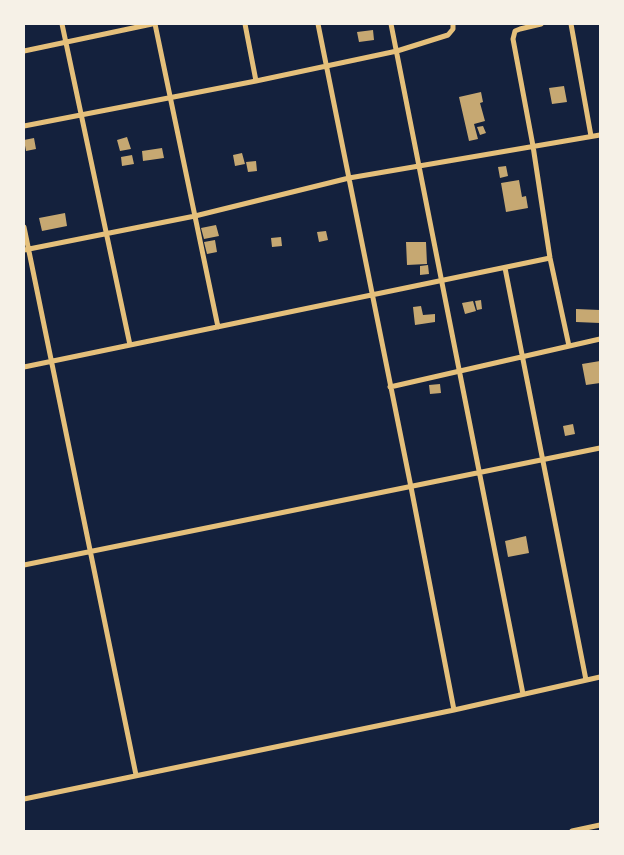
<!DOCTYPE html>
<html>
<head>
<meta charset="utf-8">
<style>
	body { margin:0 }
	#map { position:relative; width:624px; height:855px; overflow:hidden; background:#14213d; font-family:Ubuntu,sans-serif }
	canvas { display:block }
	.frame { position:absolute; inset:0; border:25px solid #f6f1e7; pointer-events:none }
</style>
</head>
<body>
<div id="map">
<canvas width="624" height="855"></canvas>
<div class="frame"></div>
</div>
<script>
const c = document.querySelector('canvas').getContext('2d');
c.lineJoin = 'round';
function fillPath(path, color) { c.fillStyle = color; c.fill(path, 'evenodd'); }
function trace(path, color, width, dash) { c.strokeStyle = color; c.lineWidth = width; c.lineCap = dash ? 'butt' : 'round'; c.setLineDash(dash || []); c.stroke(path); }
const building = new Path2D(`
	M373,30L374,40L359,42L357,32Z
	M564,86L567,102L552,104L549,88Z
	M481,92L483,102L480,103L485,121L474,124L478,139L469,141L459,97Z
	M483,126L486,133L480,135L477,127Z
	M127,137L131,149L120,151L117,140Z
	M34,138L36,149L26,151L24,140Z
	M162,148L164,158L143,161L142,151Z
	M242,153L245,164L235,166L233,155Z
	M132,155L134,164L122,166L121,157Z
	M256,161L257,171L248,172L246,162Z
	M506,166L508,176L500,178L498,167Z
	M519,180L522,197L526,196L528,208L506,212L501,183Z
	M65,213L67,226L42,231L39,218Z
	M216,225L219,236L204,239L201,228Z
	M326,231L328,240L319,242L317,232Z
	M281,237L282,246L272,247L271,238Z
	M215,240L217,252L207,254L204,242Z
	M406,242H426L427,264L407,265Z
	M428,265L429,274L420,275V266Z
	M481,300L482,309L477,310L475,301Z
	M473,301L476,311L465,314L462,303Z
	M421,306L423,315L435,314V322L415,325L413,307Z
	M576,309L600,310V323L576,322Z
	M600,361V383L586,385L582,364Z
	M440,384L441,393L430,394L429,385Z
	M573,424L575,434L565,436L563,426Z
	M526,536L529,553L508,557L505,541Z`);
const minor = new Path2D(`
	M62,24L130,345
	M155,24L218,327
	M245,24L256,81
	M318,24L411,487L454,710
	M391,24L523,694
	M541,24L520,29L515,31L513,39L533,146L550,258L569,346
	M571,24L591,136
	M24,51L152,24
	M24,126L256,81L397,51L448,35L453,29V24
	M24,227L136,775
	M24,250L195,216L349,178L600,135
	M505,268L586,680
	M24,367L550,258
	M390,387L600,339
	M24,565L600,448
	M24,799L454,710L600,677
	M572,831L600,825`);
fillPath(building, '#c6a872');
trace(minor, '#e5c07b', 5);
</script>
</body>
</html>
